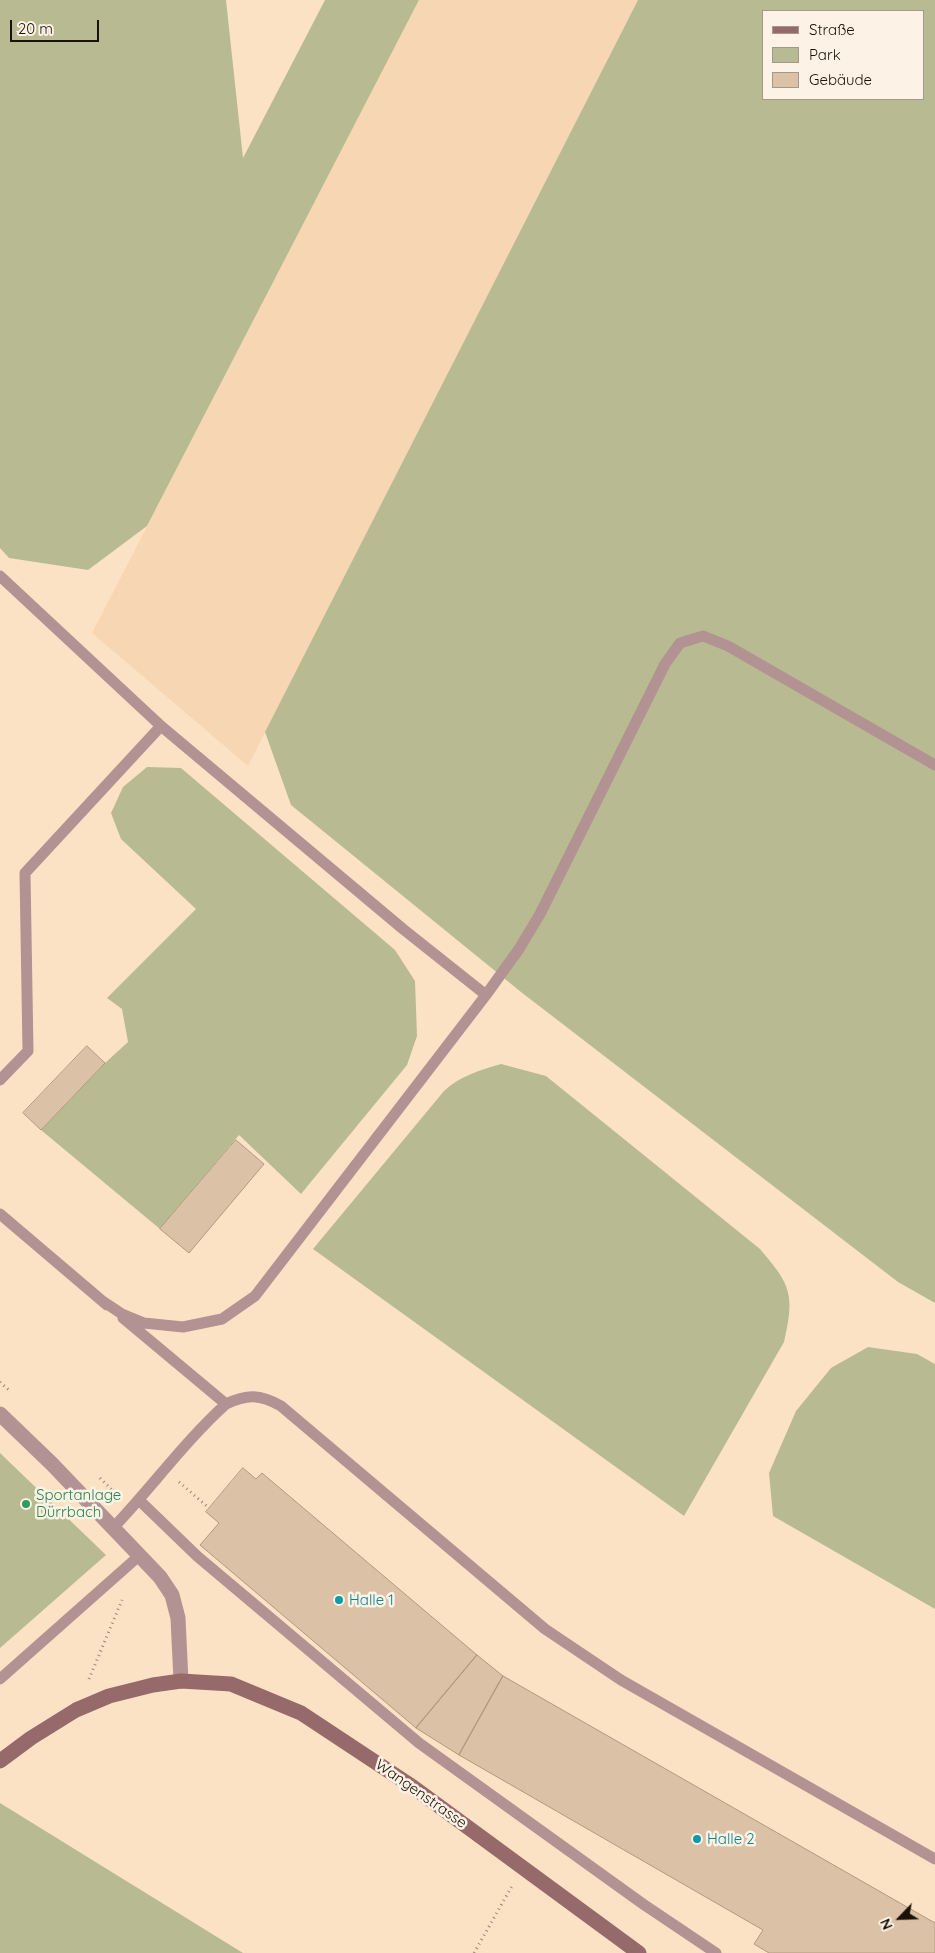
<!DOCTYPE html>
<html>
<head>
<meta charset="utf-8">
<style>
	body { margin:0 }
	#map { position:relative; width:935px; height:1953px; overflow:hidden; background:#fce2c5; font-family:Quicksand,sans-serif }
	canvas { display:block }
	.legend { position:absolute; left:762px; top:10px; width:162px; height:90px; box-sizing:border-box; background:#fdf2e6; border:1px solid #a2988d; margin:0; padding:6px 9px; list-style:none; font-size:15px; color:#1a1107 }
	.legend li { display:flex; align-items:center; gap:10px; height:25px }
	.legend b { width:25px; border:1px solid #a2988d }
	.north { position:absolute; left:875px; top:1893px; width:50px; height:50px; -webkit-text-stroke:4px #fdf2e6; paint-order:stroke; rotate:246deg; font-size:14px; font-weight:700; line-height:20px; text-align:center; color:#1a1107 }
	.north::after { content:''; display:block; margin:auto; width:18px; height:22px; background:#1a1107; clip-path:polygon(50% 0,100% 100%,50% 72%,0 100%) }
	.scale { position:absolute; left:10px; top:20px; width:89px; height:22px; box-sizing:border-box; border:2px solid #1a1107; border-top:0; padding-left:6px; font-size:15px; line-height:18px; white-space:nowrap; color:#1a1107; -webkit-text-stroke:4px #fdf2e6; paint-order:stroke }
</style>
</head>
<body>
<div id="map">
<canvas width="935" height="1953"></canvas>
<ul class="legend">
<li><b style="height:6px;background:#96696b"></b>Straße</li>
<li><b style="height:14px;background:#b8bb91"></b>Park</li>
<li><b style="height:14px;background:#dbc1a5"></b>Gebäude</li>
</ul>
<div class="north">N</div>
<div class="scale">20 m</div>
</div>
<script>
const c = document.querySelector('canvas').getContext('2d');
c.lineJoin = 'round';
function fillPath(path, color) { c.fillStyle = color; c.fill(path, 'evenodd'); }
function trace(path, color, width, dash) { c.strokeStyle = color; c.lineWidth = width; c.lineCap = dash ? 'butt' : 'round'; c.setLineDash(dash || []); c.stroke(path); }
function drawText(font, color, halo, rows, align = 'center') {
  c.font = font + ' Quicksand,sans-serif'; c.lineWidth = 5; c.setLineDash([]); c.textBaseline = 'middle'; c.strokeStyle = halo; c.fillStyle = color; for (const [text, x, y, turn = 0] of rows) {
    c.save(); c.translate(x, y); c.rotate((+turn || 0) * Math.PI / 180); c.textAlign = isNaN(turn) ? turn : align; if (halo) c.strokeText(text, 0, 0); c.fillText(text, 0, 0); c.restore();
  }
}
const built = new Path2D(`
	M419,0H638L248,766L92,633Z`);
const green = new Path2D(`
	M0,0H226L243,158L325,0H419L147,526L88,570L9,558L0,548Z
	M638,0H935V1303L898,1282L521,992L291,805L265,732ZM764,11H924V99H764Z
	M147,767L181,768L395,950L415,981L417,1036L407,1065L301,1194L239,1135L160,1229L41,1130L105,1063L128,1042L122,1009L107,998L196,909L121,839L111,813L123,787Z
	M501,1064L546,1076L760,1249C791,1285 795,1295 784,1342L684,1516L313,1249L444,1091C460,1076 480,1070 501,1064Z
	M868,1347L917,1354L935,1364V1609L773,1516L769,1473L796,1411L831,1368Z
	M0,1453L106,1555L0,1648Z
	M0,1803L243,1953H0Z`);
const building = new Path2D(`
	M87,1046L105,1063L41,1130L23,1113Z
	M236,1140L264,1164L189,1253L160,1229Z
	M243,1468L256,1479L262,1473L477,1655L416,1728L200,1545L219,1523L206,1512Z
	M477,1655L503,1676L459,1755L416,1728Z
	M503,1676L935,1923V1953H769L754,1944L763,1930L459,1755Z`);
const path = new Path2D(`
	M0,1382L11,1392
	M100,1478L117,1495
	M179,1482L209,1508
	M89,1679L122,1600
	M474,1953L512,1886`);
const lane = new Path2D(`
	M0,576L161,726L403,929L486,995
	M0,1080L28,1051L25,873L161,726
	M0,1214L107,1305
	M101,1300L122,1314L144,1323L183,1327L222,1319L255,1296L486,995L519,949L540,914L665,664L680,643L703,636L728,646L935,765
	M123,1318L226,1404C247,1394 260,1394 281,1406L545,1629L621,1680L935,1859
	M140,1501L197,1556L419,1743L643,1904L716,1953
	M113,1528C152,1487 185,1441 226,1404
	M0,1679L140,1555`);
const street = new Path2D(`
	M0,1414L52,1464L160,1577L172,1595L178,1618L181,1681`);
const secondary = new Path2D(`
	M0,1761L31,1738L76,1710L109,1696L153,1685L181,1681L231,1684L301,1713L413,1787L639,1953`);
const markers = [
	[26,1504,5,"#2e9e5b"],
	[339,1600,5,"#0f9aa8"],
	[697,1839,5,"#0f9aa8"]
];
const leisureNames = [
	["Sportanlage",36,1495],
	["Dürrbach",36,1512]
];
const cultureNames = [
	["Halle 1",349,1600],
	["Halle 2",707,1839]
];
const streetNames = [
	["Wangenstrasse",421,1794,35]
];
fillPath(built, '#f6d6b3');
fillPath(green, '#b8bb91');
fillPath(building, '#dbc1a5');
trace(building, '#b2997e', 1);
trace(path, '#988671', 3, [1, 4]);
trace(lane, '#b29293', 11);
trace(street, '#b29293', 15);
trace(secondary, '#96696b', 15);
for (const [x, y, r, color] of markers) { const dot = new Path2D(); dot.arc(x, y, r, 0, 2 * Math.PI); c.fillStyle = color; c.fill(dot); trace(dot, '#fdf2e6', 2); }
drawText('15px', '#27864d', '#fdf2e6', leisureNames, 'left');
drawText('15px', '#0d838f', '#fdf2e6', cultureNames, 'left');
drawText('15px', '#1a1107', '#fdf2e6', streetNames);
</script>
</body>
</html>
